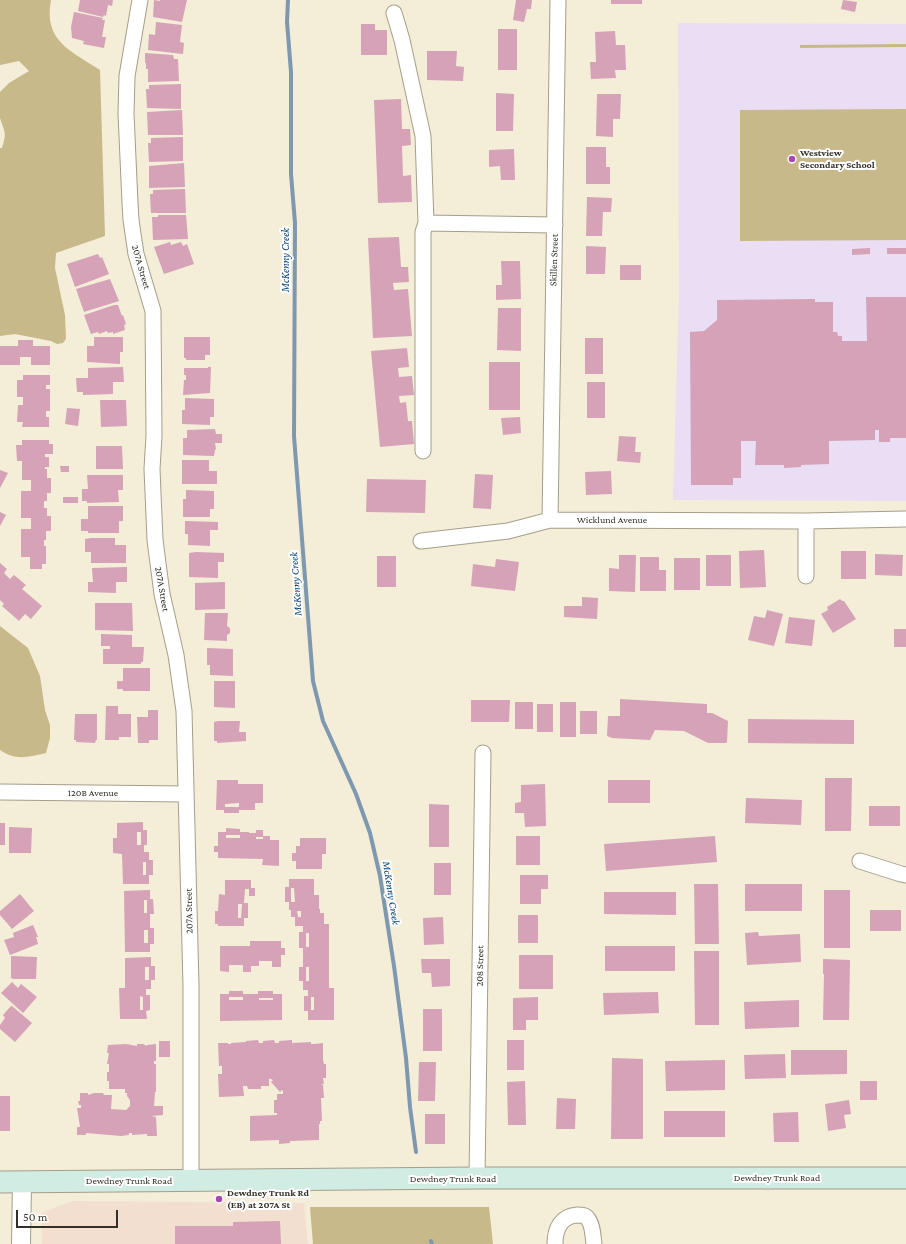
<!DOCTYPE html>
<html>
<head>
<meta charset="utf-8">
<style>
	body { margin:0 }
	#map { position:relative; width:906px; height:1244px; overflow:hidden; background:#f4edd8; font-family:"Crimson Pro",serif }
	canvas { display:block }
	.scale { position:absolute; left:16px; top:1210px; width:102px; height:18px; box-sizing:border-box; border:2px solid #333028; border-top:0; padding-left:5px; font-size:12px; line-height:14px; white-space:nowrap; color:#333028; -webkit-text-stroke:3px #fff; paint-order:stroke }
</style>
</head>
<body>
<div id="map">
<canvas width="906" height="1244"></canvas>
<div class="scale">50 m</div>
</div>
<script>
const c = document.querySelector('canvas').getContext('2d');
c.lineJoin = 'round';
function fillPath(path, color) { c.fillStyle = color; c.fill(path, 'evenodd'); }
function trace(path, color, width, dash) { c.strokeStyle = color; c.lineWidth = width; c.lineCap = dash ? 'butt' : 'round'; c.setLineDash(dash || []); c.stroke(path); }
function drawText(font, color, halo, rows, align = 'center') {
  c.font = font + ' "Crimson Pro",serif'; c.lineWidth = 4; c.setLineDash([]); c.textBaseline = 'middle'; c.strokeStyle = halo; c.fillStyle = color; for (const [text, x, y, turn = 0] of rows) {
    c.save(); c.translate(x, y); c.rotate((+turn || 0) * Math.PI / 180); c.textAlign = isNaN(turn) ? turn : align; if (halo) c.strokeText(text, 0, 0); c.fillText(text, 0, 0); c.restore();
  }
}
const commercial = new Path2D(`
	M72,1201L304,1203L308,1244H42L41,1213Z`);
const education = new Path2D(`
	M678,23L906,24V501L673,500L679,295Z`);
const green = new Path2D(`
	M0,0H51C43,41 71,51 100,70L105,236L56,253L55,268L65,315L66,339L63,343L57,344L51,341L15,334L0,336V148H2C7,132 5,133 0,118C0,110 0,100 0,92L9,83L29,71L19,61L0,65Z
	M906,44V47L800,48V45Z
	M906,109V240L740,241V110Z
	M0,626L28,648L40,676L45,710L50,725V738L46,753C29,757 15,761 0,750Z
	M310,1207H489L493,1244H313Z`);
const stream = new Path2D(`
	M288,0L287,22L291,72V174L295,223L294,436L313,681L323,721L356,794L370,833L380,876L394,966L406,1058L410,1107L416,1152
	M431,1241L432,1244`);
const building = new Path2D(`
	M80,0H113L112,6L108,5L106,16L104,15L103,17L78,11Z
	M154,0L160,1V0H187L182,22L153,17Z
	M516,0H532L531,9H527L524,22L513,20Z
	M611,0H642V4H611Z
	M843,0L857,2L855,12L841,9Z
	M74,12L103,18L102,20H105L102,37H106L104,48L83,44L84,41L72,38L71,27Z
	M156,22L182,25L180,42L184,43L183,54L148,50L149,34L155,35Z
	M361,24H375V30H387V55H361Z
	M498,29H517V70H498Z
	M615,31L616,45H625L626,70H615L616,78L591,79L590,62H596L595,32Z
	M427,51H457L456,66L464,67L463,81L427,80Z
	M145,53L173,55L174,59H178L179,81L148,82V69H146V63H145Z
	M181,84V109L147,108L146,89H149V85Z
	M496,93L514,94L513,131H496Z
	M597,94H621L620,119H613V137L596,136Z
	M401,99L402,129H410L411,145L402,146L403,176L411,175L412,202L378,203L374,100Z
	M182,110L183,135H148L147,112Z
	M183,137V161L149,162L148,143H151V138Z
	M586,147H606V167H610V184H586Z
	M514,149L515,180H501L500,166L489,167V150Z
	M184,163L185,187L149,188V166Z
	M185,189L186,213H151L150,194H153V190Z
	M587,197L612,198L611,212H603L602,236H586Z
	M158,215H186L188,239L153,240L152,217H158Z
	M399,237L401,267H408L409,282L393,283L394,290L408,289L412,336L373,338L368,238Z
	M170,242L171,245L181,242L183,246L187,244L194,264L164,274L154,247Z
	M586,246L606,247L605,274H586Z
	M870,248V254L852,255V249Z
	M887,248H906V254H887Z
	M98,254L100,258L102,257L109,274L75,287L67,264Z
	M501,261H520L521,299L496,300V285H502Z
	M620,265H641V280H620Z
	M110,279L119,301L84,312L76,289Z
	M866,297H906V438H890V442H879V430H875V440L829,441V464L801,465V467L784,468V465H755L756,441H741V478H733V485H691L690,332L704,331L717,320V300L815,299V302H833V332H837L838,336H842V341H867Z
	M114,305H118L122,316L123,315L126,324L124,325L125,330L113,334V332L108,333L107,331L99,334L98,332L91,334L84,315Z
	M498,308H521V351L497,350Z
	M94,337H123V352H120V364L87,362V346H94Z
	M184,337H210V355H205V360H186V358H184Z
	M585,338H603V374H585Z
	M18,340H33V346H50V365H31V357H20V365H0V346H18Z
	M407,348L409,367L398,368L399,377L412,376L414,395L399,396L400,403L406,402L408,421H412L414,444L380,447L371,351Z
	M489,362H520V410H489Z
	M123,367L124,382H113V394L83,395V392H77L76,378H88V368Z
	M208,367H211L210,393L183,395L184,380H186V375H184V368H208Z
	M23,375H50V385H46V389H50V411H46V417H49V427H22L23,422H17L18,405H23V397H17V380H23Z
	M587,382H605V418H587Z
	M185,398L214,399V417H210V425L182,424V410H185Z
	M100,400H126L127,426L101,427Z
	M67,408L80,409L78,426L65,424Z
	M520,417L521,433L503,435L501,418Z
	M215,429L216,434H222V443H215L216,449L215,450L214,456L183,455V438H187V430Z
	M619,436L636,437L635,452H641L640,463L617,461Z
	M22,440H49V444H53V454H45V457H49V467H45V469H47V478H51V493H47V501H44V508H47V516H51V531H46V540H44V546H46V564H42V569H30V557H21V529H31V518H21V491H31V480H22V461H17L16,445H22Z
	M96,446H122L123,469H96Z
	M182,460H209V471H217V484H182Z
	M60,466H69V472H61Z
	M0,470L8,473L0,488Z
	M611,471L612,494L586,495L585,472Z
	M475,474L493,475L491,509L473,508Z
	M87,475H123V490H118L119,502L87,503V501H82V489H88Z
	M367,479L426,480L425,513L366,512Z
	M186,490L214,491V509H210V517H183V499H186Z
	M63,497H78V503H63Z
	M88,506H123V521H119V533H88V531H81V519H88Z
	M0,512L6,515L0,526Z
	M185,521L218,522V530H210V546L188,545V534H185Z
	M91,538H115V545H126V563H91V552H85V539Z
	M764,550L766,587L740,588L739,551Z
	M841,551H866V579H841Z
	M196,552L224,553V562H218V578L189,577V553Z
	M875,554L903,555L902,576L875,575Z
	M619,555H636L635,592L609,591V568L619,569Z
	M706,555H731V586H706Z
	M377,556H396V587H377Z
	M640,557H659V570H666V591H640Z
	M674,558H700V590H674Z
	M496,559L519,562L515,591L471,586L473,564L495,567Z
	M0,563L7,569L4,573L10,579L14,575L26,585L22,589L42,606L31,619L25,614L19,621L2,606L4,604L0,600Z
	M127,567V582H116V593L88,592V582H93L92,568Z
	M225,582V609L195,610V583Z
	M582,597L598,598L597,619L564,617V606H582Z
	M840,599L842,601H844L856,619L833,633L821,614L828,610L827,607Z
	M95,603H132L133,631L95,630Z
	M767,610L783,614L774,646L748,640L754,616L765,618Z
	M205,613H228L227,626L230,628V633L227,635V641L204,640Z
	M789,617L815,620L812,646L785,643Z
	M894,629H906V647H894Z
	M101,634L132,635V647H144L143,662H141V664H103V649H110V646H101Z
	M207,648L233,649V676L210,675V665H207Z
	M123,668H150V691H123V689H117V681H123Z
	M214,681H235V708L214,707Z
	M620,699L707,704V713H712L728,721L727,742L726,743H708L684,731L655,730L650,740L612,738L607,736L608,716H620Z
	M471,700H510L509,722H471Z
	M515,702H533V729H515Z
	M560,702H576V737H560Z
	M537,704H553V732H537Z
	M106,706H118V714H131V737H119V740H105Z
	M148,710H158V740H149V743H138L137,717H148Z
	M580,711H597V734H580Z
	M75,714H97V740H96L95,743L76,742V740H74Z
	M748,719L854,720V744L748,743Z
	M218,721H240L239,732H246V741L217,743V741H214V722Z
	M825,778H852L851,831H825Z
	M217,780H238V784H263V803H255V810H239V813H224V810H216ZM239,803V807H225V804Z
	M608,780H650V803H608Z
	M545,784L546,826L525,827L524,813H515V803L521,802V785Z
	M746,798L802,800L801,825L745,823Z
	M429,804L449,805V847H429Z
	M869,806H900V826H869Z
	M143,822V830H147V845H144V852H149V860H153V875H149V884H123L122,854L113,853V838H117V823ZM137,832H141V845H137ZM143,862H146V875H143Z
	M0,823H5V845H0Z
	M9,827L32,828L31,853H9Z
	M226,828L240,829V832H249V833H256V830H263V836H270V840H279V866L262,865L263,859L218,858V852H214V846H218V832H226ZM226,835H240V838H226ZM256,837H263V839H256Z
	M516,836H540V865H516Z
	M715,836L717,862L606,871L604,844Z
	M300,838H326V854H322V869H296V861H292V853H296V846H300Z
	M434,863H451V895H434Z
	M520,875H548V889H541V904H520Z
	M289,879H314V895H319V909H320V913H324V924H329V988H334V1020H308V1011H304V996H308V990H303V981H299V967H303V948H299V932H303V926H295V917H291V910H289V902H285V887H289ZM291,888H294L295,902H291ZM297,911H301V917H298ZM306,933H309V947H306ZM306,967H309V981H306ZM311,997H314V1010H311Z
	M225,880H251V888H255V896H249V889H245L244,903H248V918H244V926H218V924H215V911H218L219,894L225,895ZM238,904H242L241,918H238Z
	M694,884H718L719,944H695Z
	M745,884H802V911H745Z
	M150,890V899H153L154,914H150V928H154V944H150V952H125L124,891ZM144,900H147V913H144ZM144,930H148V943H144Z
	M824,890H850V948H824Z
	M604,892H676V915L604,914Z
	M20,894L34,911L12,929L0,915V911Z
	M870,910H901V931H870Z
	M518,915H538V943H518Z
	M443,917L444,944L424,945L423,918Z
	M33,925L38,937H36L38,944L10,955L4,940L14,937L13,933Z
	M758,932L759,936L800,934L801,962L747,965L745,933Z
	M250,941H281V948H285V955H281V967H272V961H259V966H251V972H243V965H229V972L220,971V946H250Z
	M605,946H675V971H605Z
	M694,951H719V1025H695Z
	M519,955H553V989H519Z
	M11,956L37,957L36,979H13L11,978Z
	M151,957V966H155V980H151V989H146V995H150V1010L146,1011L147,1019H120L119,988H125V958ZM145,967H149V980H145ZM140,996L143,997V1010H140Z
	M421,959H450V986L432,987L431,973H422Z
	M823,959L850,960L849,1020H823L824,974H823Z
	M12,982L18,988L21,984L37,997L23,1013L1,993Z
	M229,991H243V994H258V991H273V994H282V1020L220,1021V994H229ZM229,997H243V1000H229ZM259,998H273V1000H259Z
	M658,992L659,1013L604,1015L603,993Z
	M538,997V1020H526V1030H513V998Z
	M799,1000V1027L745,1029L744,1002Z
	M11,1006H12L32,1023L15,1042L0,1029V1025L5,1018L3,1015Z
	M423,1009H442V1051H423Z
	M258,1040L259,1043H263V1041L274,1040L275,1043H279V1041L292,1040V1043L311,1042V1044H314L323,1043V1060L324,1064H326V1078H323L324,1084H321L323,1085L324,1098H321L322,1121H320V1124H319V1140L290,1141V1143L279,1144V1140L250,1141V1116L277,1115V1113H274V1100H277V1094H283V1091L282,1090L280,1092L271,1082L273,1080L271,1079H269V1086H261V1089H248L247,1086H243L244,1096L219,1097L218,1074H222V1066H219L218,1043H228V1044H231V1043L246,1042V1041Z
	M507,1040H524V1070H507Z
	M159,1041H170V1057H159Z
	M126,1044L137,1046V1044H143L147,1046V1045L156,1044V1061H154V1064H156V1092H155L154,1106H163V1115L151,1116L156,1117L157,1136H147V1134L132,1135V1133H129V1135L121,1136L86,1133V1135H77V1127H80L77,1108H81V1105H79L78,1101H80V1093H88V1095L94,1093H103L104,1095H112L111,1109L126,1110L130,1106V1100L127,1096V1093H125V1089H109V1081H107V1072H109V1064H107L109,1053H107L108,1045Z
	M791,1050H847V1074L791,1075Z
	M785,1054L786,1078L745,1079L744,1055Z
	M612,1058L643,1059V1139H611Z
	M725,1060V1090L666,1091L665,1061Z
	M419,1062H436L435,1101H418Z
	M525,1081L526,1125H508L507,1082Z
	M860,1081H877V1100H860Z
	M0,1096H10V1131H0Z
	M557,1098L576,1099L575,1129H556Z
	M849,1100L851,1114L844,1115L846,1128L828,1131L825,1104Z
	M664,1111H725V1137H664Z
	M798,1112L799,1142H774L773,1113Z
	M425,1114H445V1144H425Z
	M280,1221L281,1244H175V1226H233V1222Z`);
const minor = new Path2D(`
	M140,0L127,76L126,114L130,203L131,220L136,254L153,311L154,436L152,469L155,540L162,594L176,655L184,711L191,986V1180
	M394,13L402,40L423,136L426,223L423,232V451
	M426,223L555,225
	M550,520L558,0
	M806,521V576
	M421,541L508,531L550,520L806,521L906,519
	M0,792L186,794
	M860,861L901,874L906,875
	M477,1178L483,753
	M555,1244C555,1229 561,1216 577,1215C581,1215 586,1215 588,1219C593,1225 593,1237 594,1244`);
const tertiary = new Path2D(`
	M21,1244L22,1182`);
const secondary = new Path2D(`
	M0,1182L477,1178H906`);
const markers = [
	[792,159,4,"#a548b1"],
	[219,1199,4,"#a548b1"]
];
const poiNames = [
	["Westview",800,153],
	["Secondary School",800,165],
	["Dewdney Trunk Rd",227,1193],
	["(EB) at 207A St",227,1205]
];
const streetNames = [
	["Skillen Street",554,260,-88],
	["207A Street",141,267,74],
	["Wicklund Avenue",612,520],
	["207A Street",162,589,80],
	["120B Avenue",93,793],
	["207A Street",189,911,-91],
	["208 Street",480,966,-89],
	["Dewdney Trunk Road",777,1178],
	["Dewdney Trunk Road",453,1179],
	["Dewdney Trunk Road",129,1181]
];
const waterNames = [
	["McKenny Creek",286,260,-90],
	["McKenny Creek",296,584,-94],
	["McKenny Creek",391,893,81]
];
fillPath(commercial, '#f3dfd0');
fillPath(education, '#e9def3');
fillPath(green, '#c8b98a');
trace(stream, '#7e98af', 4);
fillPath(building, '#d5a2b8');
trace(minor, '#a49e8a', 17);
trace(tertiary, '#a49e8a', 20);
trace(secondary, '#a49e8a', 23);
trace(minor, '#fff', 15);
trace(tertiary, '#fff', 18);
trace(secondary, '#d1ece3', 21);
for (const [x, y, r, color] of markers) { const dot = new Path2D(); dot.arc(x, y, r, 0, 2 * Math.PI); c.fillStyle = color; c.fill(dot); trace(dot, '#fff', 1.5); }
drawText('bold 10px', '#333028', '#fff', poiNames, 'left');
drawText('10px', '#333028', '#fff', streetNames);
drawText('italic 11px', '#054471', '#fff', waterNames);
</script>
</body>
</html>
